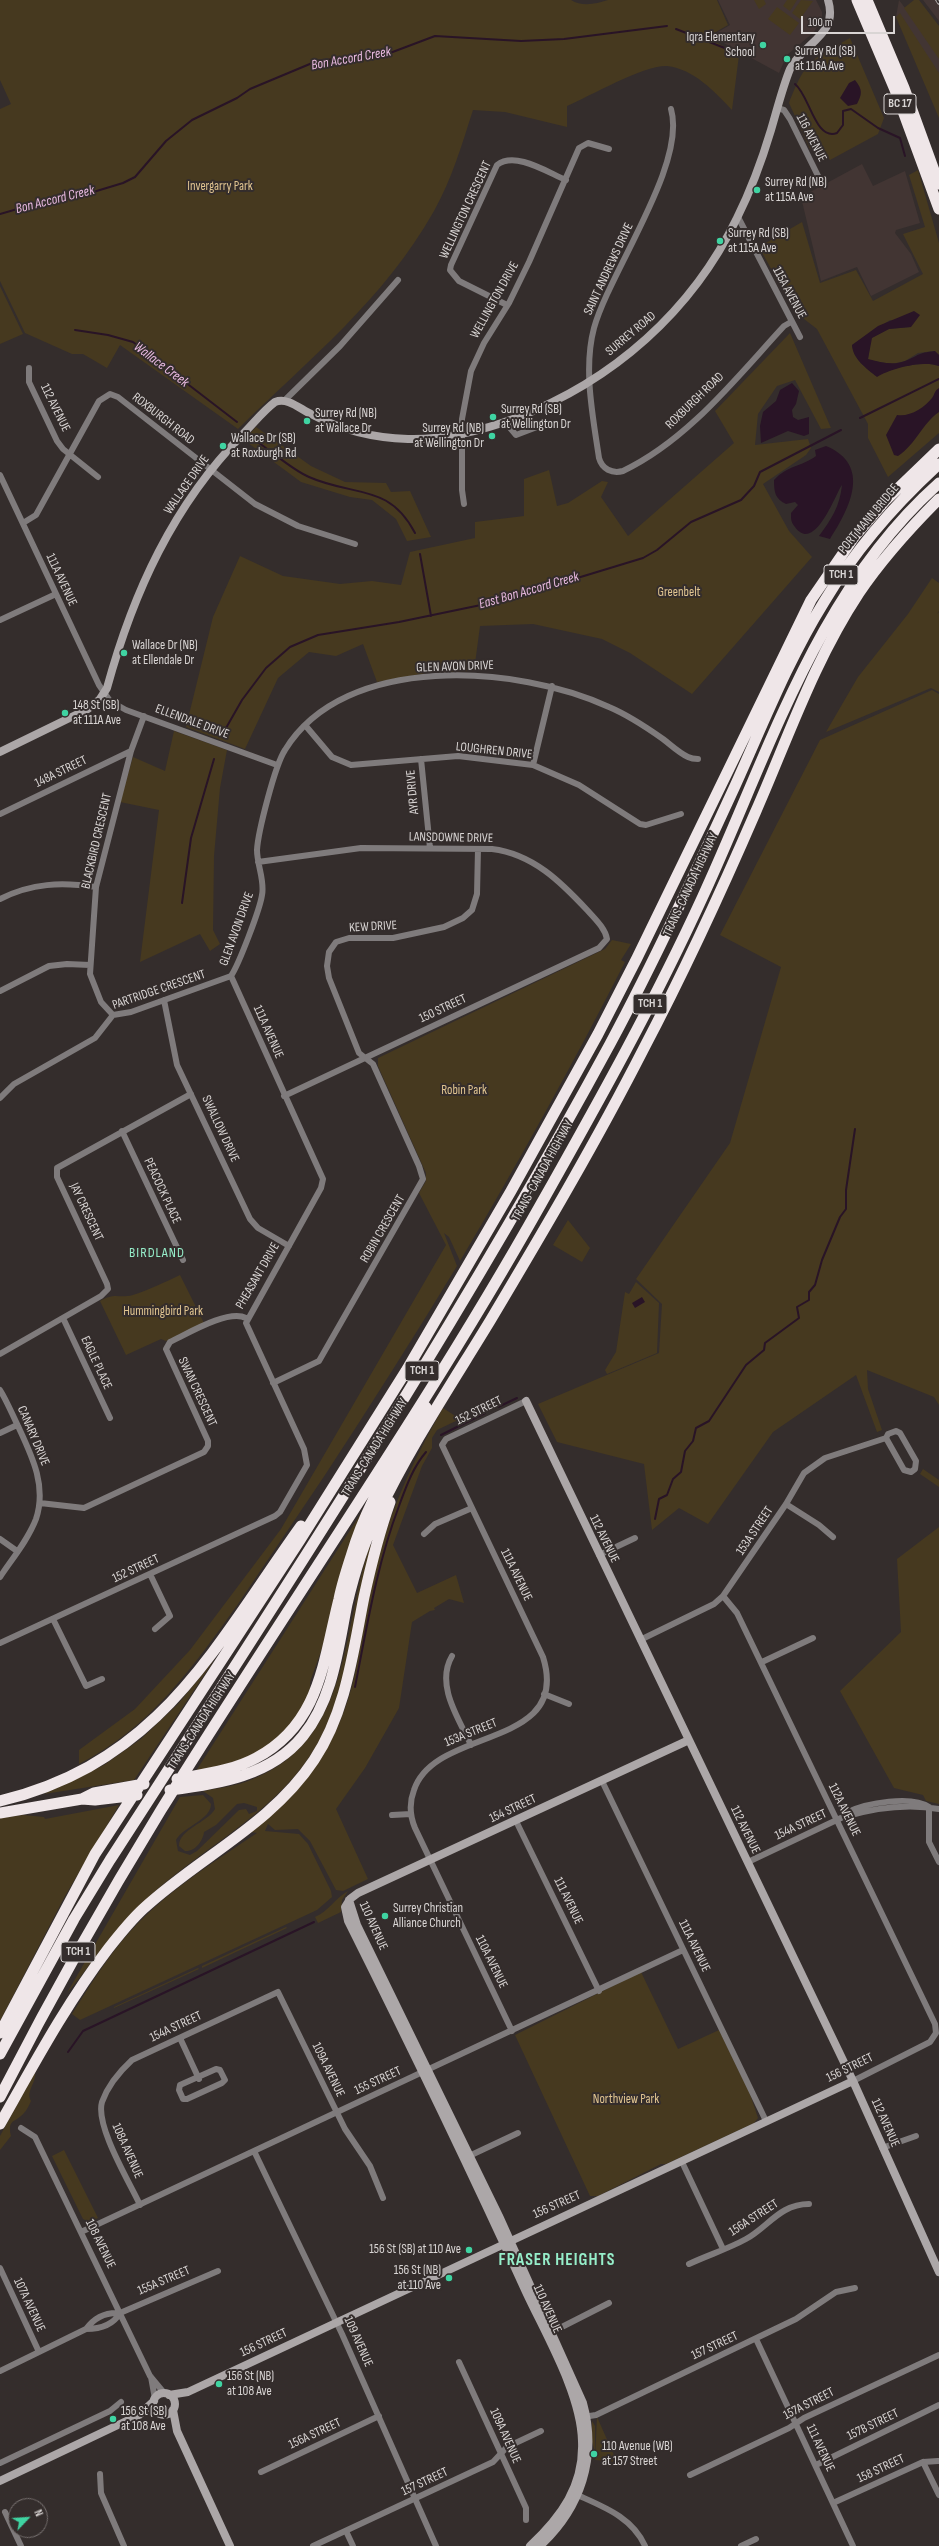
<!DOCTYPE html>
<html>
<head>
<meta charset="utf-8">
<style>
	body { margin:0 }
	#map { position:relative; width:939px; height:2546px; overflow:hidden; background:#342d2c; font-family:"Sofia Sans Condensed",sans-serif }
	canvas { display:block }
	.north { position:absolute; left:8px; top:2498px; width:40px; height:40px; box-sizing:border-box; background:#342d2c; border:1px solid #76706f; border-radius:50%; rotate:65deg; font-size:11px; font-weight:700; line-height:16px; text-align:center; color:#d9d5d4 }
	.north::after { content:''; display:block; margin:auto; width:14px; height:18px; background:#3fd4a2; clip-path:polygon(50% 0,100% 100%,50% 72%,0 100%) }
	.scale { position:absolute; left:801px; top:16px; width:94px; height:18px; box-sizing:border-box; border:2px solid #d9d5d4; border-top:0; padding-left:5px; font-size:12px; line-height:14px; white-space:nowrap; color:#d9d5d4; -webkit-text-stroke:3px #342d2c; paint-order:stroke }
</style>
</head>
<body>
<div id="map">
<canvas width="939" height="2546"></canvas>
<div class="north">N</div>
<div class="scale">100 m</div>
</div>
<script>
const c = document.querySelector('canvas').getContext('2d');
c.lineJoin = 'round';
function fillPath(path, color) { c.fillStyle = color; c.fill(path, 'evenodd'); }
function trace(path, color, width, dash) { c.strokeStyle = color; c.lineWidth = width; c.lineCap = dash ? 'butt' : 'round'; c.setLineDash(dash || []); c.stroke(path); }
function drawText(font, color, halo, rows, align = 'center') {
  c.font = font + ' "Sofia Sans Condensed",sans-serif'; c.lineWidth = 4; c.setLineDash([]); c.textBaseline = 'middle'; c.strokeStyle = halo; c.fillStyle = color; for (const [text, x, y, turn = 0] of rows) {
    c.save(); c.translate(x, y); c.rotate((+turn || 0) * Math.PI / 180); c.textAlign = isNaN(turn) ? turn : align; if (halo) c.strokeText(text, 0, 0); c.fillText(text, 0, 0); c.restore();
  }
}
const built = new Path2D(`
	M718,0H816L822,12V19L814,32L787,55L779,73L711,36L730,25Z
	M899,0L939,53V94L896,17Z
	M923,0H939V21Z
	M862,164L873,186L905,171L920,223L896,230L895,233L911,254L919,272L871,296L857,267L821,281L801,197Z`);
const green = new Path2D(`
	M0,0H571C582,7 596,4 608,0H717L728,25L707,37L739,55L732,110C715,92 694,69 667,66C644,65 590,96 567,106V127L505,112L473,110C462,144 452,179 434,211C383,301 310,358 238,429L120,345L107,368L83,354H72L25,333L0,281V109L11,104L0,80Z
	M754,0H764L766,4L759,9Z
	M787,0H797L790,11L783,6Z
	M801,0L813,1L800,19L792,13Z
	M914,0H919L939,26V59L904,8Z
	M777,7L799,23L790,35L768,19Z
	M900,13L939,73V118L896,17Z
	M850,38L884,118L878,134L830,160L820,147L810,149L789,103C806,60 810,60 850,38Z
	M918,170L939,243V355L934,351L918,353L905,361L892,364L868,360L871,338L889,329L911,327L890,320L852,345C853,359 866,368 876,376C891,368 924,360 939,366V433L888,477L868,438V424L817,329L795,312L759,247L802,222L820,283L856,270L873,301L923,274L903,234L925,227L909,175Z
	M0,286L23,334L0,344Z
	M790,333L831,428L821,429L795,380L777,386L758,414L755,445L808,439L811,448L806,455L763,484L789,531L812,557L692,694L630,653L602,639L533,624L480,626L474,671L432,672L377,682L363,644L336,656L309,652L278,678L245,749L186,727L213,617L240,556L283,576L340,584L372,581L401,585L410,552L475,538V522L524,516V479L549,470L557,506L568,503L602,481L608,482L601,497L628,536L734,443L715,411Z
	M256,427L311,466L345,482L386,483L391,492L410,491L431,537L407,541L396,519L372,500L350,497L301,482L244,440Z
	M932,578L939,583V611L937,614L939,612V692L931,688L826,732L858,677L908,614Z
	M932,690L939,694V1405L934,1397L867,1370L868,1389L882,1430L877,1432L856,1375L773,1432L708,1524L679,1508L652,1530L644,1464L557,1442L538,1404L659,1353L662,1304L636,1279L730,1143L781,967L720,935L820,740Z
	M174,731L227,750L220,788L214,856L213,930L220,944L210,951L200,934L140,962L159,810L120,802L133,757L165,771Z
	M612,940L631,944L621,960L625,962C573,1064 518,1163 460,1261L449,1237L444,1233L457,1266C414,1337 370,1406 325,1475C296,1518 267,1561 238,1604C193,1667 150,1728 79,1764V1750L135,1709L190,1650L281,1529L446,1245L419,1193L426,1181V1173L378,1066V1058L605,949Z
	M568,1220L590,1248L582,1262L553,1245Z
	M180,1275L204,1323L166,1341L161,1339L126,1355L100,1301C116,1292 118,1299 133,1295C149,1290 165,1282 180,1275Z
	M636,1282L659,1303L657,1353L607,1374L605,1370L616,1352L625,1292L629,1294Z
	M443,1408L460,1419L437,1430L432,1438V1448L422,1466L393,1545L417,1593L456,1575L464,1603L449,1599L434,1608L435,1610L430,1611L412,1622L399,1708L365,1768L336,1809L368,1879L343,1891L336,1890L310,1841L298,1829L275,1830L268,1824L265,1831L299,1834L308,1844L331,1891L332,1897L317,1910L80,2020L72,2014C92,1982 113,1948 140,1921C175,1886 217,1860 257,1833L251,1832C305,1791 341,1740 355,1673C362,1640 366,1605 374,1572C391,1509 411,1464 443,1408Z
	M923,1469L939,1480V1487L920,1474Z
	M363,1510C347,1566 332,1624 311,1679C309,1684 311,1689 309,1694C302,1711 289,1728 275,1740C252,1760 224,1765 196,1771Z
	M939,1527V1804L926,1801L923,1795L894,1788L840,1691L901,1632L897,1559Z
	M370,1545L372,1546C359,1608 350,1684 319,1741C281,1810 210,1842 153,1893C134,1911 116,1930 100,1951C89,1965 78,1981 67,1993L180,1797L203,1795L211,1804C211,1820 184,1826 176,1840L178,1851L190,1855L197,1851L239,1810L246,1809L249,1814L257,1811V1807L244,1803L237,1804L216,1825L204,1832C203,1841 195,1852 185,1851L179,1846C179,1829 207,1823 215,1809L213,1798L203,1791C220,1788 237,1786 253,1779C352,1739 341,1630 370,1545Z
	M215,1659L134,1780L44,1794L104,1765L141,1739L178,1704Z
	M119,1805L65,1896L0,2021V1818L23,1815L44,1817L45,1819Z
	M348,1891L342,1900L341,1912L318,1923L315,1917C329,1911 335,1898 348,1891Z
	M286,1927L287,1928L202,1968V1966Z
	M198,1968L199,1969L114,2008V2007Z
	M641,1972L678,2049L719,2030L749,2091L758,2118L754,2123L666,2164H661L598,2196H590L515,2035Z
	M35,2072C37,2082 25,2092 31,2101C29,2105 27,2110 24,2113C16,2123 7,2118 11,2136L0,2150V2136Z
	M64,2150L98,2218L89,2222L83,2219L52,2156Z
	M597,2417L617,2462L595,2460Z
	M592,2421L595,2426V2452L592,2442Z`);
const water = new Path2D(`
	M855,80C863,90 862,94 857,104L848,106L840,98L849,83Z
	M914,311L920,315L911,327L889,329L872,338L868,359C880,362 893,366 905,361C920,355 917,353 935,351L939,355V366C924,360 891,368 877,377C866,368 853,359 852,345L878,326Z
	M792,383L799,391L796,404L792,410L793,417L798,420L809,417V434L804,436L788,431L761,443L760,426L763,412L776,401L780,390Z
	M939,388V412C922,424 916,444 898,456L894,455L886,435L897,415C910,417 924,408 932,398C935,394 934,391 939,388Z
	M826,446C872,465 850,508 830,539L819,536C831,520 840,506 842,485C837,490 815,555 795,527C791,522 791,520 791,513L798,505L795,502L786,504C775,499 774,492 774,480C788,465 801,467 816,456L815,450Z
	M642,1297L645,1302L635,1308L632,1303Z`);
const stream = new Path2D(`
	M676,29L740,54
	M795,84C810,96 815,141 837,133L843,125V111L851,109L878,128L900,138L905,156
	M0,214L45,201L90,193L123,183L135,177L166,141L192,120L237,98L250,89L317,61L390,53L435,36L521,41L564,39L667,26
	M75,330L108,335L133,342L237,422
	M860,418L939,379
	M256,441C273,452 291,469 309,477C354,497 389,483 415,533
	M420,554L431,616
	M222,735L242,700L266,668L290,647L318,635L399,622L505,600L643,558L657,550L691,522L741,500L754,486L760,472L841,430
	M182,903L191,838L214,759
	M498,1407L517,1398
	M441,1435L485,1413
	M655,1519L659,1499L667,1495L673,1479L681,1472L685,1451L693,1441L696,1428L709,1421L746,1365L764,1350L765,1343L799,1318L797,1307L809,1300V1292L815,1285L822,1260L840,1217L846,1209V1190L855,1129
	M355,1687C367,1626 377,1564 399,1506C406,1487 413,1467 426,1452
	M68,2052L83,2031L314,1922`);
const street = new Path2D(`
	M777,108L784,110L790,119L822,184
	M671,109C687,164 610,271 594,328C583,369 593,417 599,458C602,469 612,474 623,471C688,440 736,378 784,326L791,322
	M738,217L800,337
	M507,305L459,281L450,270L451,265L497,165C515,151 547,172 566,180
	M29,368V382L57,441L63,449L98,477
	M284,401L340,346L398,280
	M505,422L516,435L537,427
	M0,475L99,685L110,701L126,710L277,765
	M464,504L462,490V419L471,371L484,343L509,303L529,262L579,148L588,143L609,149
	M23,523L36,515L99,401L110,394L118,397L255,504L298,526L355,544
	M0,620L56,594
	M305,725L332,757L351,765L458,756L533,765L579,785L640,824L646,825L681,814
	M421,759L430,848
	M533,765L552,686
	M0,814L131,751
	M258,862L361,848L492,849C533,854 561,882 588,911C595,919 605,928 607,939L599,948L284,1096
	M0,899C32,883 61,882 96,887
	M231,976C239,964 260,909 262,895C265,881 257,865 257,850C258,832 275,765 285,750C345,652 518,665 609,707C628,715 646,727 663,739C671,745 679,753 688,757C692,759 695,759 698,759
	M0,991L49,966L67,964L90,965
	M164,1000L177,1065L250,1219L258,1228L289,1246
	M113,1015L101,1002L90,974L96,887L131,751L144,716
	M113,1015L131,1012L231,976
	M0,1098L14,1084L95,1038L113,1015
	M122,1131L183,1260
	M63,1318L110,1418
	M0,1354L101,1296L108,1289L107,1284L57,1177V1168L191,1094
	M273,1383L319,1361L423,1179L419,1166L373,1064L359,1053L329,978L327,966L329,952L336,942L349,938H393L444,927L463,918L472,910L477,894L478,849
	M0,1390C7,1401 12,1414 18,1426C32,1456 47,1486 36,1519C28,1540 12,1559 0,1577
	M0,1433L17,1425
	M40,1503L84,1508L204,1452L208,1446V1441L166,1349L170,1342C187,1334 228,1309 246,1318
	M786,1504L819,1525L833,1537
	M424,1534L435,1524L472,1508
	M0,1539L17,1551
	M599,1555L635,1538
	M150,1574L170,1616L155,1629
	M723,1596L737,1613L935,2024L936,2033L930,2042L853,2081
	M53,1619L86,1686L102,1679
	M640,1640L714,1604L723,1596L786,1504L804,1473L825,1458L886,1438L888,1434L896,1431L900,1433L916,1461L915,1469L911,1472L904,1470L886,1438
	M0,1643L275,1516L280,1512L307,1465L304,1449L246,1323L321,1188L323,1179L231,976
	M452,1656C435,1685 459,1719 471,1745
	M762,1662L813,1638
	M544,1694L569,1704
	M602,1781L766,2121
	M929,1807V1842L939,1862
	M848,1812C866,1803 912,1795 929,1807
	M392,1815L411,1814
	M516,1821L599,1991
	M748,1862L843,1817C874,1808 907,1803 939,1809
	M278,1992L345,2129L370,2166L383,2198
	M512,2031L415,1828C410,1816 409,1803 414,1790C435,1726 572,1750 543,1657L442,1445L446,1439L526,1401
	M180,2038L199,2079
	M216,2069L220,2070L225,2080L222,2083L187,2099H183L179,2090L180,2085Z
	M21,2128L35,2137L150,2376L165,2394
	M882,2148L916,2136
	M254,2151L342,2334L436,2546
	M467,2157L518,2133
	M682,2162L723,2249
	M140,2205C130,2183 95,2126 102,2102C108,2085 119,2072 132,2060L278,1992
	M81,2232L683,1950
	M689,2264C708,2255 728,2249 746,2239C768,2227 780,2204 809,2204
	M0,2268L39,2352
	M86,2329C94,2318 106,2312 120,2313L218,2271
	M552,2332L609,2303
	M756,2339L853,2546
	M459,2362L526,2508V2520
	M0,2371L86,2329C99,2329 113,2325 120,2313
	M151,2377L155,2399
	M583,2417L596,2415L796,2319L836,2292L855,2288
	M923,2462L939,2495
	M0,2463L110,2411L121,2402
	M816,2465L939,2405
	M261,2472L379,2416
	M100,2474L101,2493L124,2546
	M690,2475L789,2428L804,2418L939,2355
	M573,2493C601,2506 632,2516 645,2546
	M833,2503L923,2462L938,2461
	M5,2512L21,2546
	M346,2531L353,2546
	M313,2546L493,2462L507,2447L541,2431
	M741,2546L756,2539`);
const secondary = new Path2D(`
	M0,752L88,709L100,699L107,688C133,593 173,505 243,434C253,424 263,411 275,402C288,397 300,409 311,414C341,430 374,438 408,439C445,440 481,431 516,418C613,381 692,311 737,218C751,190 762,160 771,130C777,110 782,89 790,69C804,42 839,35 828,0
	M526,1401L853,2081L939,2272
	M349,1900L357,1925L499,2216L583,2403C598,2457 581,2508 540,2546
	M153 2404a11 11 0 1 1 22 0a11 11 0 1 1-22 0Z
	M169,2395L188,2392L853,2081
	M173,2410L177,2431L230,2546
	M0,2481L139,2415L154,2401
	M530,2546C561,2517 584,2486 582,2441C581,2394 546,2335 526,2292C469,2167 409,2043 348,1921L345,1907L350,1899L358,1893L689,1740`);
const highway = new Path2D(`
	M857,0L896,92L939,209
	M867,0L904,88L939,184
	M177,1779C203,1774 232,1771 256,1758C320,1724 323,1662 339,1599C343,1579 350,1560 356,1541C372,1494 401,1450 426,1407
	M170,1790C218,1784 271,1776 303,1736C333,1699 338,1649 347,1604C354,1574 363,1544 377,1516C409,1448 451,1385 490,1321C543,1232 596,1142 643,1050C684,972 721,892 756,811C788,738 814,661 859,593C882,559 910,528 939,499
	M82,1799L95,1800L137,1795
	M0,1801C160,1762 213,1649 301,1526
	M0,1813L82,1799L94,1793L144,1784
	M0,2033L95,1854L300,1540L406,1371L511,1191L598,1034L637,958L811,600L855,536L886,500L939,449
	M0,2054L74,1919L110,1860C283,1592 458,1325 610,1044C655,960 695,873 735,786C763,724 788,660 824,602C855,550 894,505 939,464
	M0,2097C50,1999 104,1903 161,1810C287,1607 424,1412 541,1204C598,1103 655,1001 703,896C769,753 817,591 939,483
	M0,2124C34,2064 66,2004 108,1949C119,1935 130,1921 143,1909C199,1857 271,1825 314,1760C346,1712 353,1652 364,1597C371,1565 379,1533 390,1502`);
const rail = new Path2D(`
	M937,0L939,3`);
const markers = [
	[763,45,4,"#3fd4a2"],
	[787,59,4,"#3fd4a2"],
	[757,190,4,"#3fd4a2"],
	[720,241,4,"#3fd4a2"],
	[493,417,4,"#3fd4a2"],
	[307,421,4,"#3fd4a2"],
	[492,436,4,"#3fd4a2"],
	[223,446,4,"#3fd4a2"],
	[124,653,4,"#3fd4a2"],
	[65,713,4,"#3fd4a2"],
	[385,1916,4,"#3fd4a2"],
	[469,2250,4,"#3fd4a2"],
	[449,2278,4,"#3fd4a2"],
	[219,2384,4,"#3fd4a2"],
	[113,2419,4,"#3fd4a2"],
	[594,2454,4,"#3fd4a2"]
];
const shields = [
	[900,104,32],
	[841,575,34],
	[650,1004,34],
	[422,1371,34],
	[78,1952,34]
];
const shieldNames = [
	["BC 17",900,104],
	["TCH 1",841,575],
	["TCH 1",650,1004],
	["TCH 1",422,1371],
	["TCH 1",78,1952]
];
const poiNames = [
	["Iqra Elementary",755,38,"right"],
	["School",755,53,"right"],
	["Surrey Rd (SB)",795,52],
	["at 116A Ave",795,67],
	["Surrey Rd (NB)",765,183],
	["at 115A Ave",765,198],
	["Surrey Rd (SB)",728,234],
	["at 115A Ave",728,249],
	["Surrey Rd (SB)",501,410],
	["at Wellington Dr",501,425],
	["Surrey Rd (NB)",315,414],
	["at Wallace Dr",315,429],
	["Surrey Rd (NB)",484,429,"right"],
	["at Wellington Dr",484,444,"right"],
	["Wallace Dr (SB)",231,439],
	["at Roxburgh Rd",231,454],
	["Wallace Dr (NB)",132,646],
	["at Ellendale Dr",132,661],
	["148 St (SB)",73,706],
	["at 111A Ave",73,721],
	["Surrey Christian",393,1909],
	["Alliance Church",393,1924],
	["156 St (SB) at 110 Ave",461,2250,"right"],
	["156 St (NB)",441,2271,"right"],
	["at 110 Ave",441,2286,"right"],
	["156 St (NB)",227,2377],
	["at 108 Ave",227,2392],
	["156 St (SB)",121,2412],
	["at 108 Ave",121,2427],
	["110 Avenue (WB)",602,2447],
	["at 157 Street",602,2462]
];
const streetNames = [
	["116 AVENUE",811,138,63],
	["WELLINGTON CRESCENT",466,210,-65],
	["SAINT ANDREWS DRIVE",609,269,-65],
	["115A AVENUE",789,293,62],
	["WELLINGTON DRIVE",495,300,-61],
	["SURREY ROAD",631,334,-40],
	["ROXBURGH ROAD",695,401,-44],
	["112 AVENUE",55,408,64],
	["ROXBURGH ROAD",163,419,38],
	["WALLACE DRIVE",187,485,-55],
	["PORT MANN BRIDGE",869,519,-50],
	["111A AVENUE",61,580,65],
	["GLEN AVON DRIVE",455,667,-2],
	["ELLENDALE DRIVE",192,722,20],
	["LOUGHREN DRIVE",494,751,6],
	["148A STREET",61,772,-26],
	["AYR DRIVE",413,792,-95],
	["LANSDOWNE DRIVE",451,838,1],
	["BLACKBIRD CRESCENT",97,841,-77],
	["TRANS-CANADA HIGHWAY",691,885,-65],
	["KEW DRIVE",373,927,-3],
	["GLEN AVON DRIVE",237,929,-70],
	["PARTRIDGE CRESCENT",159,990,-19],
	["150 STREET",443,1009,-25],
	["111A AVENUE",268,1032,66],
	["SWALLOW DRIVE",220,1129,65],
	["TRANS-CANADA HIGHWAY",543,1171,-61],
	["PEACOCK PLACE",162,1191,65],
	["JAY CRESCENT",86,1212,65],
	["ROBIN CRESCENT",383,1229,-60],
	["PHEASANT DRIVE",258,1276,-60],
	["EAGLE PLACE",96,1363,65],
	["SWAN CRESCENT",197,1392,65],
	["152 STREET",479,1411,-26],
	["CANARY DRIVE",33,1436,67],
	["TRANS-CANADA HIGHWAY",375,1448,-58],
	["153A STREET",755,1531,-56],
	["112 AVENUE",604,1539,64],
	["152 STREET",136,1569,-25],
	["111A AVENUE",516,1575,64],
	["TRANS-CANADA HIGHWAY",202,1721,-57],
	["153A STREET",471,1733,-22],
	["154 STREET",513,1809,-25],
	["112A AVENUE",844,1810,64],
	["154A STREET",801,1825,-25],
	["112 AVENUE",745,1830,64],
	["111 AVENUE",568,1901,64],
	["110 AVENUE",373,1926,66],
	["111A AVENUE",694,1946,64],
	["110A AVENUE",491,1962,64],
	["154A STREET",176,2027,-25],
	["156 STREET",850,2068,-26],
	["109A AVENUE",328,2070,64],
	["155 STREET",378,2081,-25],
	["112 AVENUE",885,2123,66],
	["108A AVENUE",127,2151,66],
	["156 STREET",557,2205,-24],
	["156A STREET",754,2218,-33],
	["108 AVENUE",100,2244,64],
	["155A STREET",164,2281,-23],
	["107A AVENUE",29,2305,65],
	["110 AVENUE",547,2309,66],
	["109 AVENUE",358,2342,66],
	["156 STREET",264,2343,-25],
	["157 STREET",715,2346,-25],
	["157A STREET",809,2404,-27],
	["157B STREET",873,2425,-26],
	["156A STREET",315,2434,-25],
	["109A AVENUE",505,2436,66],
	["111 AVENUE",820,2448,65],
	["158 STREET",881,2469,-25],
	["157 STREET",425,2482,-25]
];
const parkNames = [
	["Invergarry Park",220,187],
	["Greenbelt",679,593],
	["Robin Park",464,1091],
	["Hummingbird Park",163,1312],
	["Northview Park",626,2100]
];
const waterNames = [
	["Bon Accord Creek",351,59,-10],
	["Bon Accord Creek",55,200,-14],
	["Wallace Creek",161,365,37],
	["East Bon Accord Creek",529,591,-16]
];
const neighbourhoodNames = [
	["BIRDLAND",157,1253]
];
const districtNames = [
	["FRASER HEIGHTS",557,2261]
];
fillPath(built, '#423533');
fillPath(green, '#46391f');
fillPath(water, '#291426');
trace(stream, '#291426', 2);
trace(street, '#7f7b7c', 6);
trace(secondary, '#aca7a8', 8);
trace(highway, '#efe6e8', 11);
trace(rail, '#bbb6b5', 3.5);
trace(rail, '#342d2c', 2, [6]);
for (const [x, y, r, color] of markers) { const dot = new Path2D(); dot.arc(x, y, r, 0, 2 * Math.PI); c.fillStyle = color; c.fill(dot); trace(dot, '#342d2c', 1.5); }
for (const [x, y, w] of shields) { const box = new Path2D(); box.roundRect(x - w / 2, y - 10, w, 20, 3); c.fillStyle = '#342d2c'; c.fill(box); trace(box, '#d9d5d4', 1); }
drawText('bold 12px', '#d9d5d4', null, shieldNames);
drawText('13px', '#d9d5d4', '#342d2c', poiNames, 'left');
drawText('13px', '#d9d5d4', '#342d2c', streetNames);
drawText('13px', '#e1c591', '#342d2c', parkNames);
drawText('italic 14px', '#e9bae1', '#342d2c', waterNames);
c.letterSpacing = '1px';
drawText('14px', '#96eeca', '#342d2c', neighbourhoodNames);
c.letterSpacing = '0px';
c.letterSpacing = '1px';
drawText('bold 17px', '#96eeca', '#342d2c', districtNames);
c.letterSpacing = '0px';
</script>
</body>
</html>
